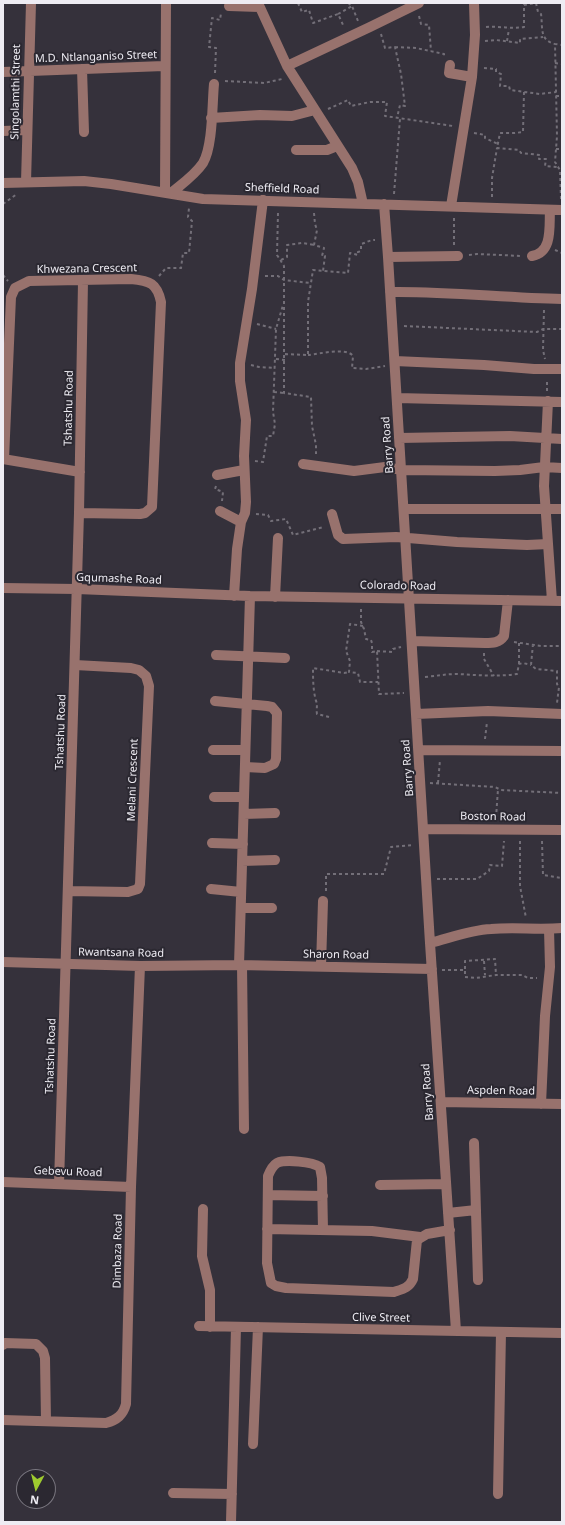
<!DOCTYPE html>
<html>
<head>
<meta charset="utf-8">
<style>
	body { margin:0 }
	#map { position:relative; width:565px; height:1525px; overflow:hidden; background:#35313b; font-family:"Noto Sans",sans-serif }
	canvas { display:block }
	.frame { position:absolute; inset:0; border:4px solid #eeecf3; pointer-events:none }
	.north { position:absolute; left:16px; top:1469px; width:40px; height:40px; box-sizing:border-box; background:#2b2831; border:1px solid #79767f; border-radius:50%; rotate:187deg; font-size:11px; font-weight:700; line-height:16px; text-align:center; color:#eeecf3 }
	.north::after { content:''; display:block; margin:auto; width:14px; height:18px; background:#9eca2f; clip-path:polygon(50% 0,100% 100%,50% 72%,0 100%) }
</style>
</head>
<body>
<div id="map">
<canvas width="565" height="1525"></canvas>
<div class="frame"></div>
<div class="north">N</div>
</div>
<script>
const c = document.querySelector('canvas').getContext('2d');
c.lineJoin = 'round';
function trace(path, color, width, dash) { c.strokeStyle = color; c.lineWidth = width; c.lineCap = dash ? 'butt' : 'round'; c.setLineDash(dash || []); c.stroke(path); }
function drawText(font, color, halo, rows, align = 'center') {
  c.font = font + ' "Noto Sans",sans-serif'; c.lineWidth = 4; c.setLineDash([]); c.textBaseline = 'middle'; c.strokeStyle = halo; c.fillStyle = color; for (const [text, x, y, turn = 0] of rows) {
    c.save(); c.translate(x, y); c.rotate((+turn || 0) * Math.PI / 180); c.textAlign = isNaN(turn) ? turn : align; if (halo) c.strokeText(text, 0, 0); c.fillText(text, 0, 0); c.restore();
  }
}
const path = new Path2D(`
	M298,3L302,12L309,10L313,23L338,14L344,27
	M348,3L352,6L358,21
	M536,3L538,12L541,14C543,28 539,40 555,44
	M338,14L352,6
	M419,16L421,24L429,25L431,51
	M486,27C499,26 511,29 524,27V5L536,3
	M381,34L385,48L395,47L401,74L405,106L400,105L397,118
	M485,41L496,40L520,43V39L543,37
	M507,41L509,29
	M395,47L416,48L444,54V57
	M555,63L562,64
	M484,68L496,69V72L501,74L500,86H509L510,90L540,94L556,92
	M215,73L216,48L209,47L212,18L220,20L221,13
	M225,81L264,83L282,79
	M524,92L523,132L515,133H500L497,148L519,150L521,153L540,155L539,159H546L545,166L558,167
	M556,96H562
	M328,109L348,100L351,106L370,102H387L385,116L453,126
	M474,133L485,135V138L498,144
	M556,149H562
	M394,194L400,119
	M492,197V178L497,148
	M561,199L560,170L555,162L557,136L555,44L562,45
	M3,204L17,194
	M278,213L277,255L284,266V393L311,397L312,426L316,445V454
	M314,213L315,224L317,230L314,245L324,248L322,256H325L323,271
	M454,218V245
	M555,250L562,253
	M469,255L477,254L522,256
	M281,260L287,257V245L302,243L314,245
	M3,275L8,281
	M159,276L166,268H181L183,253H189L192,221L188,217L189,208
	M265,276H278L284,280L310,283
	M544,310L543,350L545,359
	M257,324L276,329
	M404,326L537,332L543,329H562
	M285,354L308,355V302L313,270L348,273L350,253L358,255V252L361,251V244C366,243 369,240 375,240
	M308,355C319,354 347,347 353,356L352,368L366,369L385,366
	M276,359L285,360
	M251,365L259,367L275,368
	M547,391V379
	M274,392L284,393
	M255,461L263,462L267,436H273L275,424L273,412L276,329L283,305
	M216,486L215,489L223,492L222,501
	M256,514L268,515L271,521L286,519L293,535L324,527
	M361,609V622L364,629L366,639L371,640L372,643V652L377,651L379,694L404,693
	M363,626L350,624L346,651L350,661L349,672L358,673L360,682H378
	M514,642L541,646H562
	M533,644L531,665L536,669L557,671V684L559,687L557,703
	M377,651L392,652L393,649L401,647
	M484,653V659L494,676
	M519,664V642
	M425,677C436,676 446,674 457,674C477,675 497,677 517,674L519,664L523,663L531,665
	M329,717L317,714C316,709 318,705 316,701C313,690 313,679 313,668L344,673L349,672
	M485,739L487,722
	M430,783L495,787L501,790L562,793
	M438,783L440,760
	M496,818L498,789
	M520,841V886L526,918
	M542,841L543,875L562,878
	M437,879H477L489,871L490,865L502,866L504,841
	M326,891V874H384L391,847L414,845
	M484,961L485,975
	M465,969V961L495,959L496,975
	M442,970H465V977L476,978L496,975H522L528,978H537`);
const minor = new Path2D(`
	M258,3L287,66L352,168L358,182L363,204
	M229,6L259,7
	M450,65L449,73L472,77
	M287,66L370,27L419,3
	M82,69L84,132
	M3,72L164,66
	M211,118L260,115L292,116L315,110
	M3,131L27,130
	M296,150H327L337,146
	M26,182L31,3
	M3,183L84,181L111,184L203,199L562,210
	M165,192L166,3
	M171,193C182,184 195,175 203,163C213,146 212,105 214,84
	M384,204L388,257L430,943L456,1331
	M451,206L472,77L475,35L474,3
	M532,256C553,252 549,227 550,210
	M388,257L458,256
	M390,292C447,291 505,298 562,299
	M395,361L484,365L534,369H562
	M397,398L562,402
	M548,401L544,486L552,601
	M399,438L510,436L562,439
	M3,459L80,472
	M4,459L11,297L15,288L29,281L131,279C150,281 157,283 161,302L152,507L145,513L140,514L79,513
	M303,464L354,471L385,467L402,470L495,471L520,470L544,467L562,468
	M217,475L244,470
	M404,509H562
	M220,511L241,522
	M332,514L338,535L343,539L396,537L457,542L527,545L548,544
	M3,588L77,589L250,596L562,601
	M234,596L237,549L241,522L245,513L246,502L244,456L246,420L240,381V363L252,289L263,200
	M275,597L278,538
	M412,641L485,643C493,643 499,643 504,636L508,600
	M216,655L285,658
	M215,701L267,706L272,707L277,713L276,759L274,764L265,768L245,767
	M416,714L488,711L562,714
	M213,750H245
	M419,750L562,751
	M214,797H244
	M244,814L275,813
	M424,829L562,830
	M212,843L243,844
	M242,861L275,860
	M211,889L241,892
	M68,891L128,892L138,889L140,884L149,686L146,676L139,670L131,668L75,665
	M241,908H272
	M430,943C450,938 470,930 491,929C515,927 538,930 562,928
	M3,962L140,966L239,965L432,969
	M239,965L250,596
	M242,965L244,1129
	M321,966L323,901
	M441,1102L562,1104
	M541,1104L545,1016L550,967L549,929
	M474,1143L478,1280
	M3,1182L131,1187
	M59,1184L79,513L83,281
	M380,1185L446,1184
	M268,1195L323,1196
	M203,1209L202,1256L210,1290V1327
	M448,1213L476,1210
	M267,1229L372,1231L420,1237
	M323,1230L322,1178L320,1167C312,1162 286,1159 277,1163C272,1166 270,1171 268,1176L267,1263L271,1283L276,1286L286,1288L394,1292C403,1289 409,1288 413,1279L417,1240L427,1234L450,1230
	M199,1326L562,1333
	M3,1345L5,1343L36,1344L43,1351L45,1358L46,1421
	M3,1420L106,1423C117,1420 123,1415 126,1404L131,1187L140,966
	M253,1444L258,1327
	M173,1493L232,1494
	M498,1494L501,1332
	M231,1522L236,1327`);
const streetNames = [
	["M.D. Ntlanganiso Street",96,57,-2],
	["Singolamthi Street",16,92,-89],
	["Sheffield Road",282,189,2],
	["Khwezana Crescent",87,269,-1],
	["Tshatshu Road",69,408,-89],
	["Barry Road",388,445,-94],
	["Gqumashe Road",119,579,2],
	["Colorado Road",398,586,1],
	["Tshatshu Road",61,732,-88],
	["Barry Road",408,768,-94],
	["Melani Crescent",133,780,-88],
	["Boston Road",493,817,1],
	["Rwantsana Road",121,953,1],
	["Sharon Road",336,955,1],
	["Tshatshu Road",51,1056,-88],
	["Aspden Road",501,1091,1],
	["Barry Road",428,1092,-94],
	["Gebevu Road",68,1172,2],
	["Dimbaza Road",118,1251,-89],
	["Clive Street",381,1318,1]
];
trace(path, '#736f78', 2, [3, 3]);
trace(minor, '#98726d', 10);
drawText('11px', '#eeecf3', '#2b2831', streetNames);
</script>
</body>
</html>
